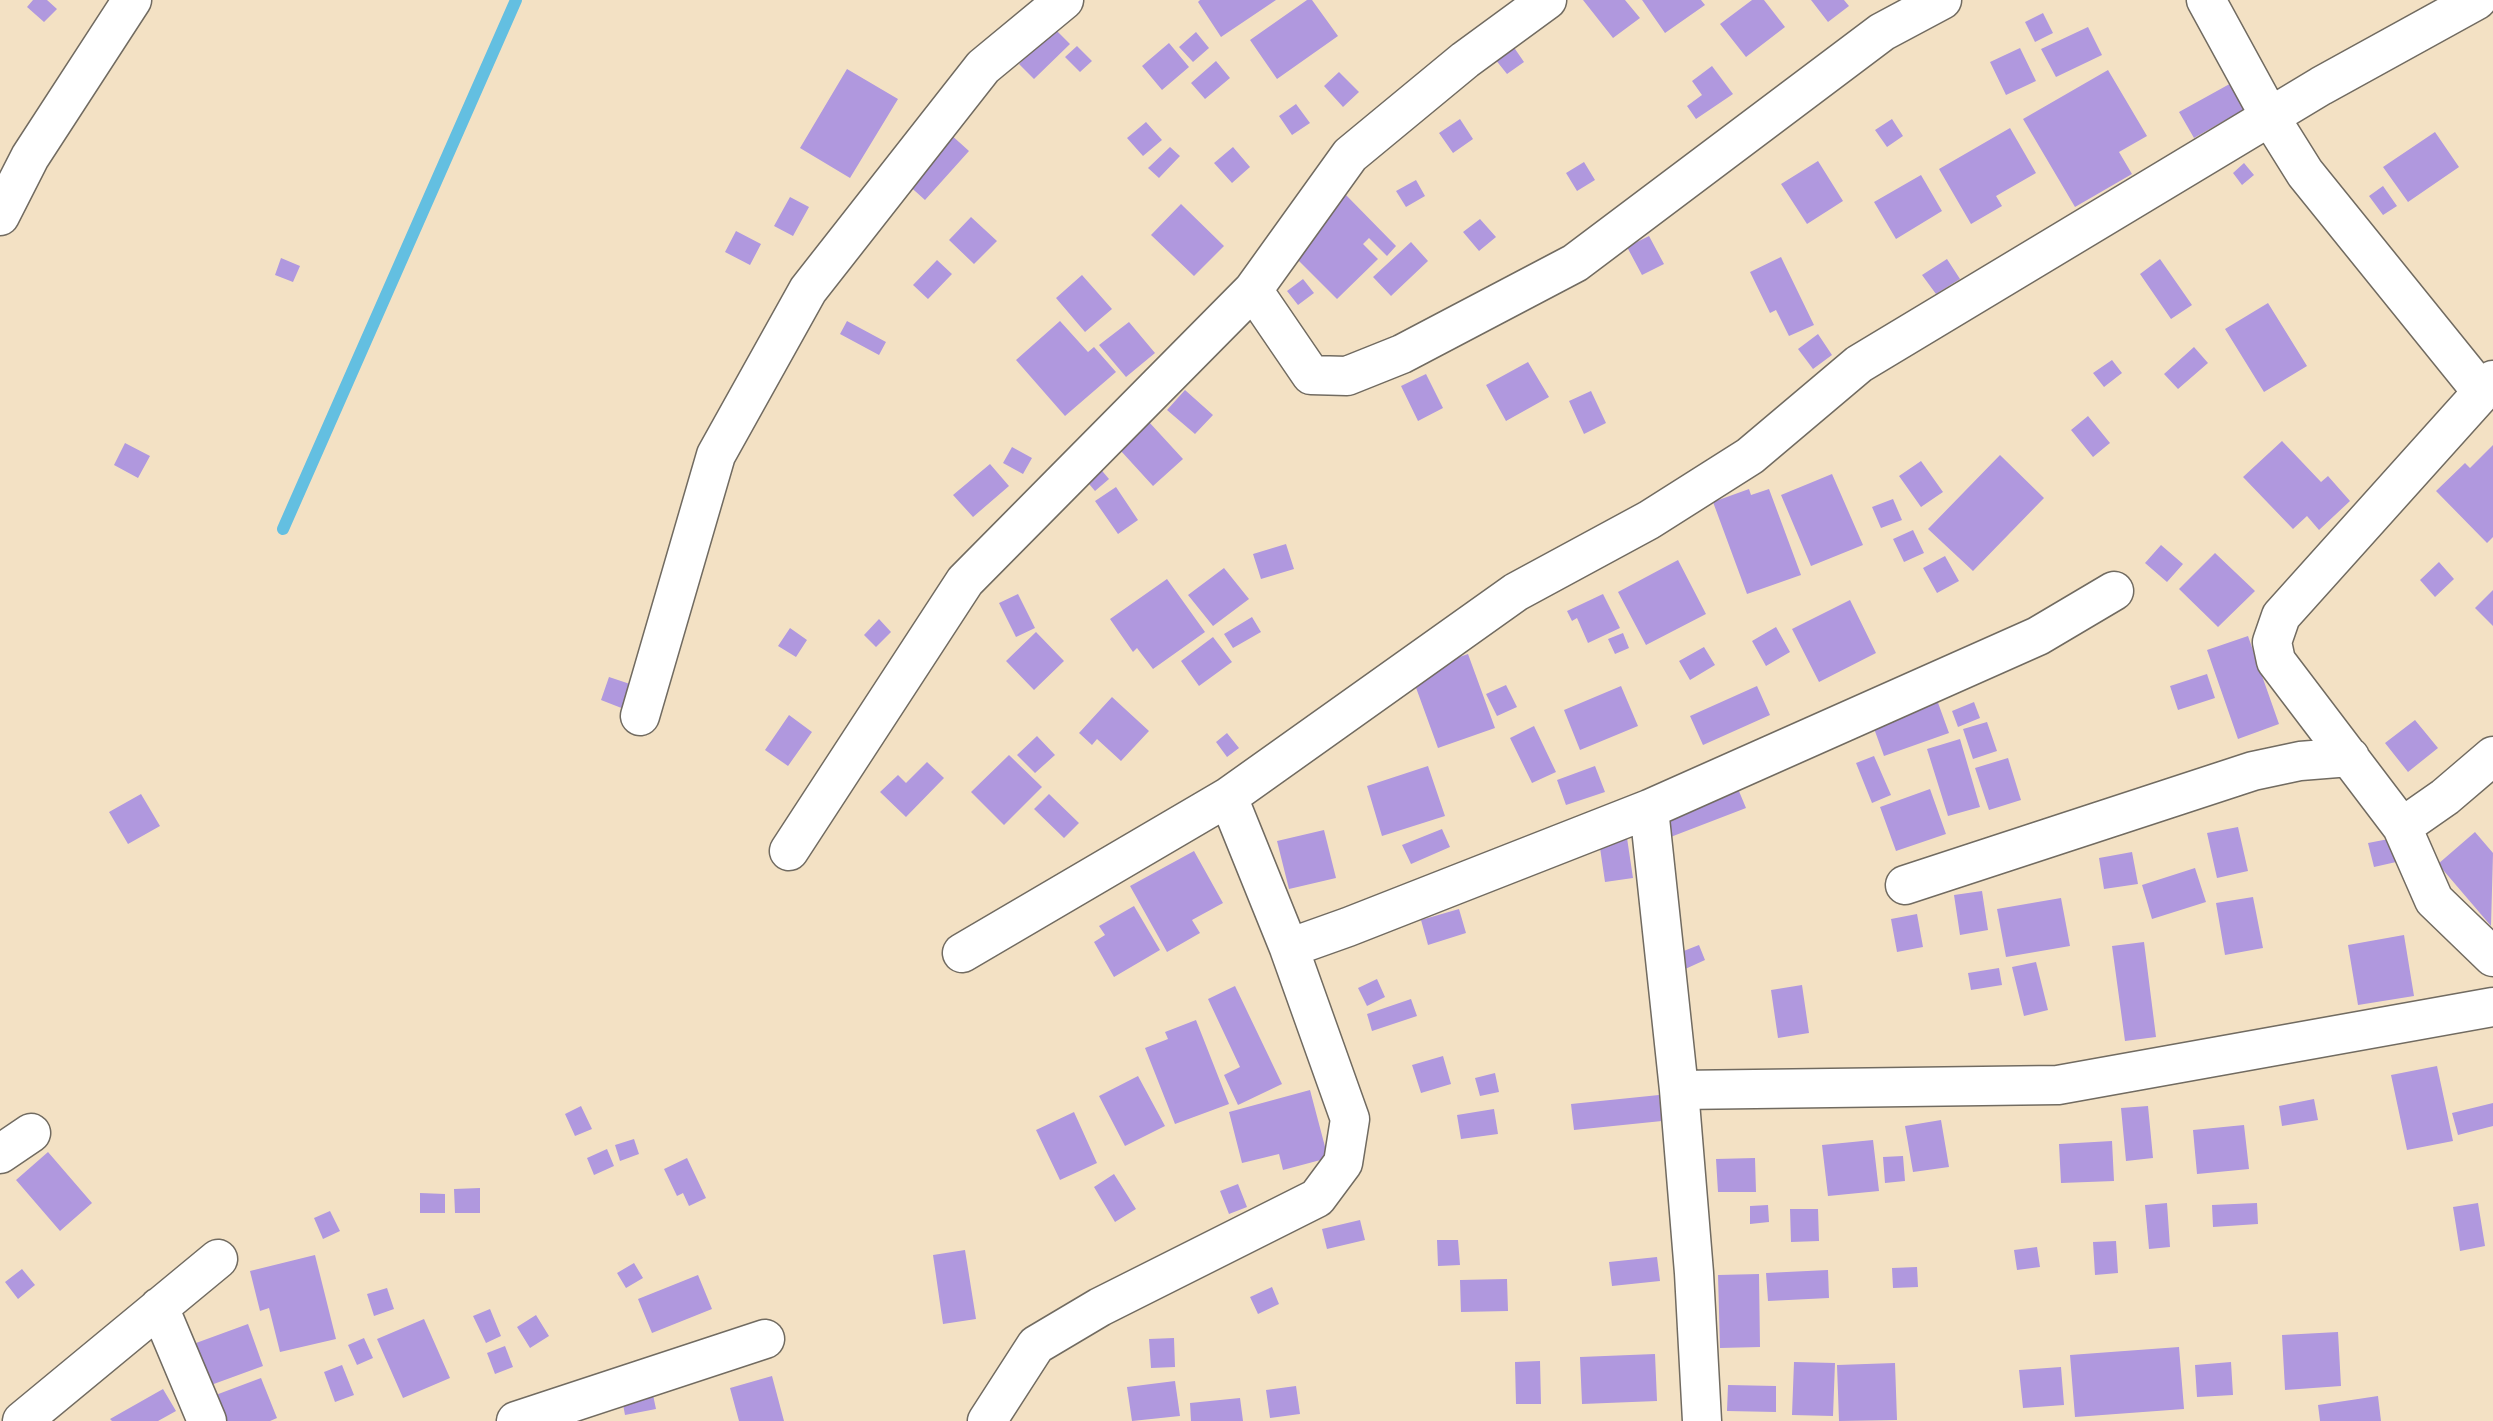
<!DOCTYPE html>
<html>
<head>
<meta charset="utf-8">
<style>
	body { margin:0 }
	canvas { display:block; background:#f3e1c4 }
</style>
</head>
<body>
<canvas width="2493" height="1421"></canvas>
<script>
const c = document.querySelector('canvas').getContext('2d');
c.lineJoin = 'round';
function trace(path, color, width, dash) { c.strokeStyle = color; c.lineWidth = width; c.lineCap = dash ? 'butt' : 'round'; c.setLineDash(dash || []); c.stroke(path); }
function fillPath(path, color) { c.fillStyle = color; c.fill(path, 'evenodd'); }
const stream = new Path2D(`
	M283,529L516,0`);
const building = new Path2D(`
	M33,0H47L57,9L44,22L27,7Z
	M1200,0H1276L1221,37L1198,2Z
	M1307,0H1312L1338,36L1277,79L1250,40Z
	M1583,0H1625L1640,18L1613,38Z
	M1642,0H1701L1705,5L1665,33Z
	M1752,0H1764L1785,27L1746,57L1720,24Z
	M1811,0H1844L1849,6L1828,22Z
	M2043,13L2053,33L2035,42L2025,22Z
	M2088,27L2102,55L2056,77L2041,49Z
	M1055,29L1070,44L1034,79L1019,64Z
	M1196,32L1209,48L1193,62L1179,47Z
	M1169,43L1189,67L1162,90L1142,66Z
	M1077,46L1092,61L1080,72L1065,57Z
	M1513,46L1524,62L1507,74L1495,59Z
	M2020,48L2036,81L2006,95L1990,62Z
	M1216,61L1230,78L1205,99L1191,83Z
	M1712,66L1733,94L1696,119L1687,106L1702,95L1692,81Z
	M847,69L898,99L850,178L800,148Z
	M2108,70L2147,136L2119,152L2132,174L2075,207L2023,119Z
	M1339,72L1359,92L1343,107L1324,86Z
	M2235,81L2250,106L2194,138L2179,112Z
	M1296,104L1310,123L1292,135L1279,116Z
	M1460,119L1473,139L1453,153L1439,133Z
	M1892,119L1903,136L1887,147L1875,130Z
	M1146,122L1162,140L1143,156L1127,138Z
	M2010,128L2036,173L1996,196L2002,206L1971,224L1939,169Z
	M2435,132L2459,167L2408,202L2383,167Z
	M949,133L969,151L925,200L905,182Z
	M1170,147L1180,156L1159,178L1148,168Z
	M1233,147L1250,167L1232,183L1214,163Z
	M1818,161L1843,201L1807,224L1781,184Z
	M1584,162L1595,180L1577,191L1566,173Z
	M2244,163L2254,175L2242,185L2233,173Z
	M1921,175L1942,211L1896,239L1874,202Z
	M1416,180L1425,196L1406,207L1396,191Z
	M2383,186L2397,206L2383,215L2369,196Z
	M1346,195L1396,246L1387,256L1369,238L1363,244L1378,259L1337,299L1282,244L1313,227Z
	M790,197L809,207L793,236L774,226Z
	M1181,204L1224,246L1194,276L1151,235Z
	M971,217L997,241L974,264L949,240Z
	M1480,219L1496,237L1479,251L1463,232Z
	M736,231L761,244L750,265L725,252Z
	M1649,236L1664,264L1642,275L1627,247Z
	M1411,242L1428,261L1391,296L1373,277Z
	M1781,257L1814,325L1789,336L1776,310L1770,313L1750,272Z
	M281,258L300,266L293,282L275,275Z
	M1947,259L1960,279L1936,294L1922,275Z
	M2160,259L2192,305L2171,319L2140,274Z
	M937,260L952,274L928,299L913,285Z
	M1082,275L1112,309L1085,332L1056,298Z
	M1303,279L1314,293L1298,305L1287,291Z
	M2268,303L2307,366L2264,392L2225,329Z
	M847,321L886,342L879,355L840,334Z
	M1060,321L1088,352L1094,347L1116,372L1065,416L1016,360Z
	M1129,322L1155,353L1126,377L1099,345Z
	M1818,334L1832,355L1813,369L1798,349Z
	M2194,347L2208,363L2178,389L2164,374Z
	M2112,360L2122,373L2104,387L2093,373Z
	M1528,362L1549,397L1506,421L1486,385Z
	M1426,374L1443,408L1418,421L1401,386Z
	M1185,390L1213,415L1195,434L1167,410Z
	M1591,391L1606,423L1584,434L1569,401Z
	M2088,416L2110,443L2093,457L2071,430Z
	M1149,422L1183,459L1153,486L1110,439Z
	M2282,441L2321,482L2328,476L2350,501L2319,530L2307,516L2293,529L2243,477Z
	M125,443L150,456L138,478L114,465Z
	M2493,445V537L2487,543L2436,491L2465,463L2470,468Z
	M1012,447L1032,458L1023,474L1003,463Z
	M2000,455L2044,498L1973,571L1928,529Z
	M1921,461L1943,492L1921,507L1899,476Z
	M990,464L1009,486L973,517L953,495Z
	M1098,466L1109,479L1095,491L1084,478Z
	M1832,474L1863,545L1811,566L1781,495Z
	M1116,487L1138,520L1118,534L1095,501Z
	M1749,489L1751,495L1769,489L1801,575L1747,594L1713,502Z
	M1893,499L1902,520L1881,528L1872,507Z
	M1913,530L1924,553L1904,562L1893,539Z
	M1286,544L1294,569L1261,579L1253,554Z
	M2161,545L2183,564L2167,582L2145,563Z
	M2215,553L2255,591L2218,627L2179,589Z
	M1945,556L1959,581L1937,593L1923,568Z
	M1678,560L1706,614L1646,645L1618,592Z
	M2439,562L2454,579L2435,597L2420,580Z
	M1224,568L1249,599L1213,626L1188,595Z
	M1167,579L1205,632L1153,669L1137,648L1133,652L1110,619Z
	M2493,590V626L2475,608Z
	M1018,594L1035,628L1016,637L999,603Z
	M1603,594L1620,628L1588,643L1577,618L1572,621L1567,611Z
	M1850,600L1876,653L1819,682L1792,629Z
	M1252,617L1261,632L1233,648L1224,634Z
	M879,619L891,632L876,647L864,635Z
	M1776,627L1790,652L1766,666L1752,641Z
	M790,628L807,640L796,657L778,646Z
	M1036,632L1064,661L1034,690L1006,661Z
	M1623,633L1629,648L1615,654L1608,639Z
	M2248,636L2279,724L2238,739L2207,650Z
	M1213,637L1232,662L1199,686L1181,661Z
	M1704,647L1715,665L1690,680L1679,661Z
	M1468,654L1495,728L1438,748L1411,674Z
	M2207,674L2215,698L2178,710L2170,686Z
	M609,677L633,685L624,709L601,700Z
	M1506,685L1517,707L1497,716L1486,694Z
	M1621,686L1638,726L1580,750L1564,710Z
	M1757,686L1770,715L1703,745L1690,716Z
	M1112,697L1149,731L1121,761L1097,739L1092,745L1079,733Z
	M1937,700L1949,733L1884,756L1872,723Z
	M1974,702L1980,718L1958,727L1952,711Z
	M789,715L812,732L788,766L765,750Z
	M2415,720L2438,748L2408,772L2385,743Z
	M1987,722L1997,751L1973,759L1963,729Z
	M1534,726L1556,772L1532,783L1510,738Z
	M1227,733L1239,748L1227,757L1216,742Z
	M1037,736L1055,755L1035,773L1017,755Z
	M1960,739L1980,807L1948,816L1927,749Z
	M1009,755L1042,787L1004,825L971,792Z
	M1874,756L1891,795L1872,803L1856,763Z
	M2008,758L2021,800L1989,810L1975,768Z
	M927,762L944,778L906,817L880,792L898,775L906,783Z
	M1428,766L1445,816L1382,836L1367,786Z
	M1595,766L1605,792L1566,805L1557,780Z
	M1736,784L1746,808L1668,838L1659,816Z
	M1930,789L1946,834L1896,851L1880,807Z
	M141,794L160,826L128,844L109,812Z
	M1049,794L1079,823L1064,838L1034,809Z
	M2238,827L2248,871L2217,878L2207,833Z
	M1442,829L1450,847L1411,864L1402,845Z
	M1324,830L1336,878L1289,889L1277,841Z
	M2475,832L2493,853L2491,926L2438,864Z
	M2399,837L2405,860L2374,867L2368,843Z
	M1627,838L1633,878L1605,882L1599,841Z
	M1194,851L1223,903L1192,920L1200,933L1167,952L1130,886Z
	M2132,852L2138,884L2104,889L2099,858Z
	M2195,868L2206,902L2152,919L2142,885Z
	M1982,891L1988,930L1960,935L1954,895Z
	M2253,897L2263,948L2225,955L2216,903Z
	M2061,898L2070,946L2006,957L1997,909Z
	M1134,906L1160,950L1114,977L1094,942L1105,935L1099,926Z
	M1459,909L1466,933L1428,945L1421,920Z
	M1917,914L1923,947L1897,952L1891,919Z
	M2404,935L2414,996L2358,1005L2348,945Z
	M2144,942L2156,1037L2125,1041L2112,946Z
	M1699,945L1705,960L1683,970L1676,954Z
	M2036,962L2048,1010L2024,1016L2012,967Z
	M1999,968L2002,985L1971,990L1968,973Z
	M1377,979L1385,997L1367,1006L1358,988Z
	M1802,985L1809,1033L1778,1038L1771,990Z
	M1235,986L1282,1084L1238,1105L1224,1075L1240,1067L1208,999Z
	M1411,999L1417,1016L1372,1031L1367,1014Z
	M1196,1020L1229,1104L1175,1124L1145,1048L1168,1039L1165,1032Z
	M1443,1056L1451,1084L1421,1093L1412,1065Z
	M2437,1066L2453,1141L2407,1150L2391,1075Z
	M1495,1073L1499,1092L1480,1096L1475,1078Z
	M1138,1076L1165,1126L1125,1146L1099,1096Z
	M1310,1090L1328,1158L1283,1170L1279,1154L1242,1163L1229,1112Z
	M1659,1095L1662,1121L1574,1130L1571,1104Z
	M2314,1099L2318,1120L2282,1126L2279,1106Z
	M2493,1103V1126L2458,1135L2452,1113Z
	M581,1106L592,1129L575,1136L565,1114Z
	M2148,1106L2153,1158L2126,1161L2121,1108Z
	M1494,1109L1498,1134L1461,1139L1457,1115Z
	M1074,1112L1097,1163L1060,1180L1036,1130Z
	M1941,1120L1949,1167L1913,1172L1905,1126Z
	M2244,1125L2249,1169L2197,1174L2193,1130Z
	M634,1139L639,1154L620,1161L615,1145Z
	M1873,1140L1879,1191L1828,1196L1822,1145Z
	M2112,1141L2114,1181L2061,1183L2059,1144Z
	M607,1149L614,1166L594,1175L587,1158Z
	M48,1152L92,1203L60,1231L16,1180Z
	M1903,1156L1905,1181L1885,1183L1883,1157Z
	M687,1158L706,1198L689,1206L683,1193L677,1196L664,1169Z
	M1755,1158L1756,1192H1718L1716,1159Z
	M1114,1174L1136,1209L1115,1222L1094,1187Z
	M1238,1184L1247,1207L1229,1214L1220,1191Z
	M480,1188V1213H455L454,1189Z
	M420,1193L445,1194V1213H420Z
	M2167,1203L2170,1247L2149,1249L2145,1205Z
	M2257,1203L2258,1224L2213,1227L2212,1205Z
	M2478,1203L2485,1246L2460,1251L2453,1207Z
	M1768,1205L1769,1222L1750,1224V1206Z
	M1790,1209H1818L1819,1241L1791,1242Z
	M330,1211L340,1231L323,1239L314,1218Z
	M1360,1220L1365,1240L1327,1249L1322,1229Z
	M1437,1240H1458L1460,1265L1438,1266Z
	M2116,1241L2118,1273L2095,1275L2093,1242Z
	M2037,1247L2040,1267L2017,1270L2014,1250Z
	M965,1250L976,1319L943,1324L933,1255Z
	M315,1255L336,1339L280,1352L269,1308L260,1311L250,1271Z
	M1657,1257L1660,1281L1612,1286L1609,1262Z
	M634,1263L643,1278L626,1288L617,1273Z
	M1917,1267L1918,1287L1893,1288L1892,1268Z
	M22,1269L35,1285L18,1299L5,1282Z
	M1828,1270L1829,1298L1768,1301L1766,1273Z
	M1759,1274L1760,1347L1720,1348L1718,1275Z
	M698,1275L712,1309L652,1333L638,1299Z
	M1507,1279L1508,1311L1461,1312L1460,1280Z
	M1272,1287L1279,1304L1258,1314L1250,1297Z
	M387,1288L394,1309L374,1316L367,1294Z
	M490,1309L501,1336L486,1343L473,1316Z
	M536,1315L549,1336L530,1348L517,1327Z
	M424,1319L450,1378L403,1398L377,1339Z
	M248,1324L263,1366L211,1385L196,1343Z
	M2338,1332L2341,1386L2285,1390L2282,1335Z
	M364,1338L373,1358L357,1365L348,1345Z
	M1174,1338L1175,1367L1151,1368L1149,1339Z
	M505,1346L513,1367L495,1374L487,1353Z
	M2179,1347L2184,1409L2075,1417L2070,1355Z
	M1655,1354L1657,1401L1582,1404L1580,1357Z
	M1540,1361L1541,1404H1516L1515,1362Z
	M1794,1362L1835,1363L1833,1416L1792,1415Z
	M2231,1362L2233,1395L2197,1397L2195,1365Z
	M1895,1363L1897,1420L1839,1421L1837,1365Z
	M342,1365L354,1395L335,1402L324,1372Z
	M2061,1367L2064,1405L2023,1408L2019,1370Z
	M649,1376L656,1409L625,1415L619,1383Z
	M772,1376L784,1421H739L730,1388Z
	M261,1378L277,1418L270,1421H222L213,1396Z
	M1175,1381L1180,1416L1132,1421L1127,1387Z
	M1728,1385L1776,1386V1412L1727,1411Z
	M1296,1386L1300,1414L1270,1418L1266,1390Z
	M163,1389L176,1411L158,1421H112L110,1419Z
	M2378,1396L2381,1421H2320L2318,1405Z
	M1240,1398L1243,1421H1191L1190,1403Z`);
const minor = new Path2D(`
	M2206,0L2270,117L2305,173L2482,392
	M0,216L30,157L132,0
	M1253,290L1311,375L1347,376L1402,354L1575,263L1882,32L1942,0
	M2493,380L2281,616L2272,642L2276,661L2402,827L2434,900L2493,957
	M640,716L716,455L808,290L983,67L1064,0
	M1649,809L1679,1090L1694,1273L1702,1421
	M2402,827L2445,797L2493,756
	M789,851L965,581L1253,290L1350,155L1465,60L1547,0
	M1905,885L2253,771L2300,761L2350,757
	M1289,948L1348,927L1649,809L2038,636L2114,591
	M962,953L1228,797
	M1679,1090L2058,1085L2493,1007
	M0,1154L31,1133
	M159,1307L207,1421
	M22,1421L218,1259
	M516,1421L765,1339
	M987,1421L1036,1345L1100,1307L1317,1198L1343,1163L1350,1119L1289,948L1228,797L1516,592L1649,520L1750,456L1859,364L2321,86L2477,0`);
trace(stream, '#63bfe1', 12);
fillPath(building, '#b098de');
trace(minor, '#716b61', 41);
trace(minor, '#fff', 38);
</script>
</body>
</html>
